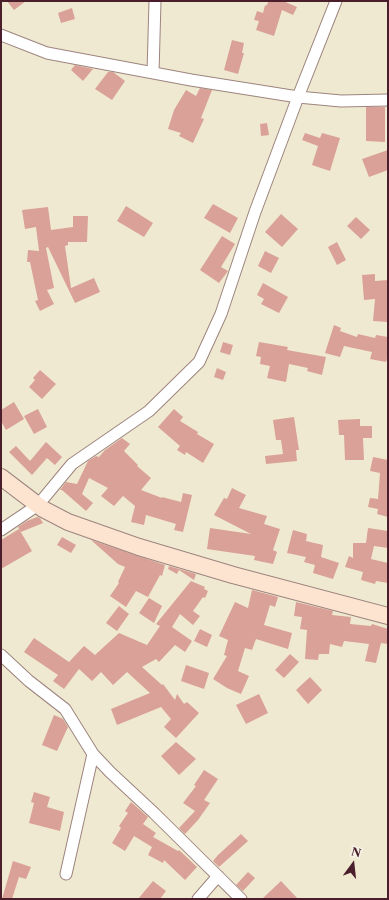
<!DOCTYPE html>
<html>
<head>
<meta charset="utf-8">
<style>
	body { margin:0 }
	#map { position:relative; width:389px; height:900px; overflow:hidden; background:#f0e9d1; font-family:"Libre Caslon Text",serif }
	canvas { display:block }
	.frame { position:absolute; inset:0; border:2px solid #4a1f2b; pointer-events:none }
	.north { position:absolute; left:333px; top:844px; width:40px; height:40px; -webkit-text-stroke:3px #f7f3e8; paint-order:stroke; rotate:15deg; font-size:11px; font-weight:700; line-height:16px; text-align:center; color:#4a1f2b }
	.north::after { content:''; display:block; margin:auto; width:14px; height:18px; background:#4a1f2b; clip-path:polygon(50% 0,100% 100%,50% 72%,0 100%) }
</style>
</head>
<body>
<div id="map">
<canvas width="389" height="900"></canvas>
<div class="frame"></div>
<div class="north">N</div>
</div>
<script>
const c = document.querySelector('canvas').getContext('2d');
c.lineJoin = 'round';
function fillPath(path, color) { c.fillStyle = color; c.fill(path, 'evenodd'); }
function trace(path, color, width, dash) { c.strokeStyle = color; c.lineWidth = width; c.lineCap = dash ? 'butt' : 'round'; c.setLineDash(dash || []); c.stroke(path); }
const building = new Path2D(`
	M7,1H26L14,10Z
	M269,1H283L297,7L293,15L282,10L274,36L256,30L259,21L254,20L257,11L263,13L265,5L266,6Z
	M72,8L75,19L61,23L58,13Z
	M232,40L244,43L242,53H244L238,74L224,70Z
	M75,65L93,69L83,81L71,70Z
	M108,72H113L125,81L112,100L95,89Z
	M200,88L212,90L201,118L204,119L193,143L179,136L181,133L168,129L174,110L186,90L196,96Z
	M366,107H385V142L366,141Z
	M267,123L269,135L261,136L260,124Z
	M305,133L320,138L322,133L340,138L330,171L312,165L318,146L302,140Z
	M388,150V170L369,177L362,159Z
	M213,204L238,218L230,233L204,218Z
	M126,206L153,223L144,237L117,221Z
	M48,207L51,230L73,227V216H88L87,242H68V245L65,246L71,288L94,278L100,292L75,303L48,247L46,248L54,288L47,290L54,304L40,311L35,301L38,300L30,262H27L28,250L39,251L36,227L25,229L22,210Z
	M281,214L298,229L282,247L265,232Z
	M356,217L370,230L361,239L347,226Z
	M222,236L235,244L221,267L228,271L219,283L200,270Z
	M337,242L346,260L337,265L328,247Z
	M265,251L279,258L271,273L258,266Z
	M375,274V281L388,280V322L373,321L375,299L364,300L362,275Z
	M263,283L288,297L279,313L261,304L264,299L257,295Z
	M334,325L341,328L340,331L357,337L358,334L375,338L376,335L388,337V355L386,362L370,359L372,352L344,346L340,357L325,353Z
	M223,342L233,345L230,355L220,352Z
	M259,342L288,347L287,350L326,357L322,375L307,371L308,368L289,364L286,382L267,378L270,366L260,364L261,357L256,356Z
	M217,368L226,372L223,380L214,377Z
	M40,370L56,384L42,399L29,387L35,380L33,378Z
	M14,402L24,419L6,430L1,421V410Z
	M38,409L47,427L34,434L24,416Z
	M174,409L183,417L180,421L198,432L197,434L214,444L203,463L186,452L185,455L177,450L180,446L158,427Z
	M294,417L299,450H296L297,461L266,464L265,456L283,454L281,440H276L273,420Z
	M360,419V426H372V438H363L364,460H345L344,435H339L338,420Z
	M122,438L130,444L124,451L138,465L137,466L151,478L141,490L162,498V497L181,502L183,493L192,495L183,532L174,530L176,524L146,515L144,525L131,522L135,506L123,496L114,506L101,496L108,488L89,478L82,494L93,503L86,511L62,490H60L66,482L77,484L88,461L96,456L99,457L105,450Z
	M46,442L62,457L55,465L47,458L32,475L9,452L16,446L30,461Z
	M373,457L388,460V517L377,514L378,509L368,507L370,498L378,499L380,473L370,471Z
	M232,488L246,495L239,508L267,516L264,524L280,529L273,550L277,552L273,564L254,560L255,556L207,549L210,528L251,534L214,515L224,498L227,499Z
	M37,517L40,518L43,523L21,532L18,527L27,521Z
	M368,528L388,531V548L374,546L371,559L388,563V583L376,581L375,584L361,580L363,572L345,567L349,556L353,558V543H366Z
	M19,529L32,551L1,569V540Z
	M293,530L307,534L306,541L323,545L321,557L339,563L333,579L313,573L315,565L304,562L306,557L287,553Z
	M62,537L76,545L71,553L57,545Z
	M91,540L165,565L162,576L160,575L148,597L136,591L126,607L110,596L119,583L118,582L125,567L118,564Z
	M169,566L196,574L194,580L179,570L177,574L168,569Z
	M191,581L205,587L204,589L208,591L205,598L203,597L193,611L200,616L193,625L180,614L172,627L192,641L185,652L175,645L159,662L156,659L142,667L162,685L163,684L175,700L177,694L184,704L187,702L199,713L176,738L164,727L171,719L161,707L117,725L111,709L150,693L127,672L113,685L101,672L92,681L79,669L64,689L53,681L58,675L24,652L34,638L69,662L84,646L95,655L119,633L147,645L160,626L156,624Z
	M252,590L278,597L275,607L270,605L264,625L292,633L288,649L256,639L252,650L245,648L238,671L249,676L241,694L227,688L213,679L227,656L224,655L228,640L219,636L235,602L248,608Z
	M149,598L162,606L154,623L139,613Z
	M296,602L333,611L332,615L351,617L350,624L371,626L372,624L388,629V644L381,643L376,663L365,661L369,644L344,641L342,647L330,644L329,654H319L318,660L305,659L307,630L300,629L302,617L294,616Z
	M119,606L129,614L117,631L106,623Z
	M200,629L212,635L207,647L194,641Z
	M290,654L299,662L284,678L275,670Z
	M186,665L209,673L204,689L181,681Z
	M310,677L322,690L308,704L296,690Z
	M259,694L268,713L246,724L236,705Z
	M54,715L63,719L68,727L57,751L42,745Z
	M176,742L196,759L179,775L161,756Z
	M204,770L218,779L204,800L210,803L198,820L185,834L179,828L195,811L183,803L196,786L194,785Z
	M34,792L50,797L47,807L64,812L60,831L29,823L34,803L31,802Z
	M131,802L148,817L143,824L156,833L153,837L178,851L179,850L197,867L185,880L164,860L163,863L148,855L152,847L134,836L125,851L112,843L121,828L119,826L128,813L125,811Z
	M241,834L248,841L219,867L213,861L218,855Z
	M13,861L31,867L26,879L19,877L12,899H2Z
	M248,872L255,878L243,891L236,885Z
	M153,881L166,891L160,899H138Z
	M281,881L298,899H262Z`);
const street = new Path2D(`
	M1,35L47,53L191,80L298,97L341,101L388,100
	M153,73L155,1
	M1,530L38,505L72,464L149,411L199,362L221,314L255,212L298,97L336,1
	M1,655L29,681L65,709L93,754L110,772L154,813L241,899
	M66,874L93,754
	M198,899L218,876`);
const secondary = new Path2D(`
	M1,477L43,509L68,522L139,547L233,575L388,616`);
fillPath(building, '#d9a197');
trace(street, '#9d847e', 13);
trace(secondary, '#9d847e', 18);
trace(street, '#fff', 11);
trace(secondary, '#fde4d0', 16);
</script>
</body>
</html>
